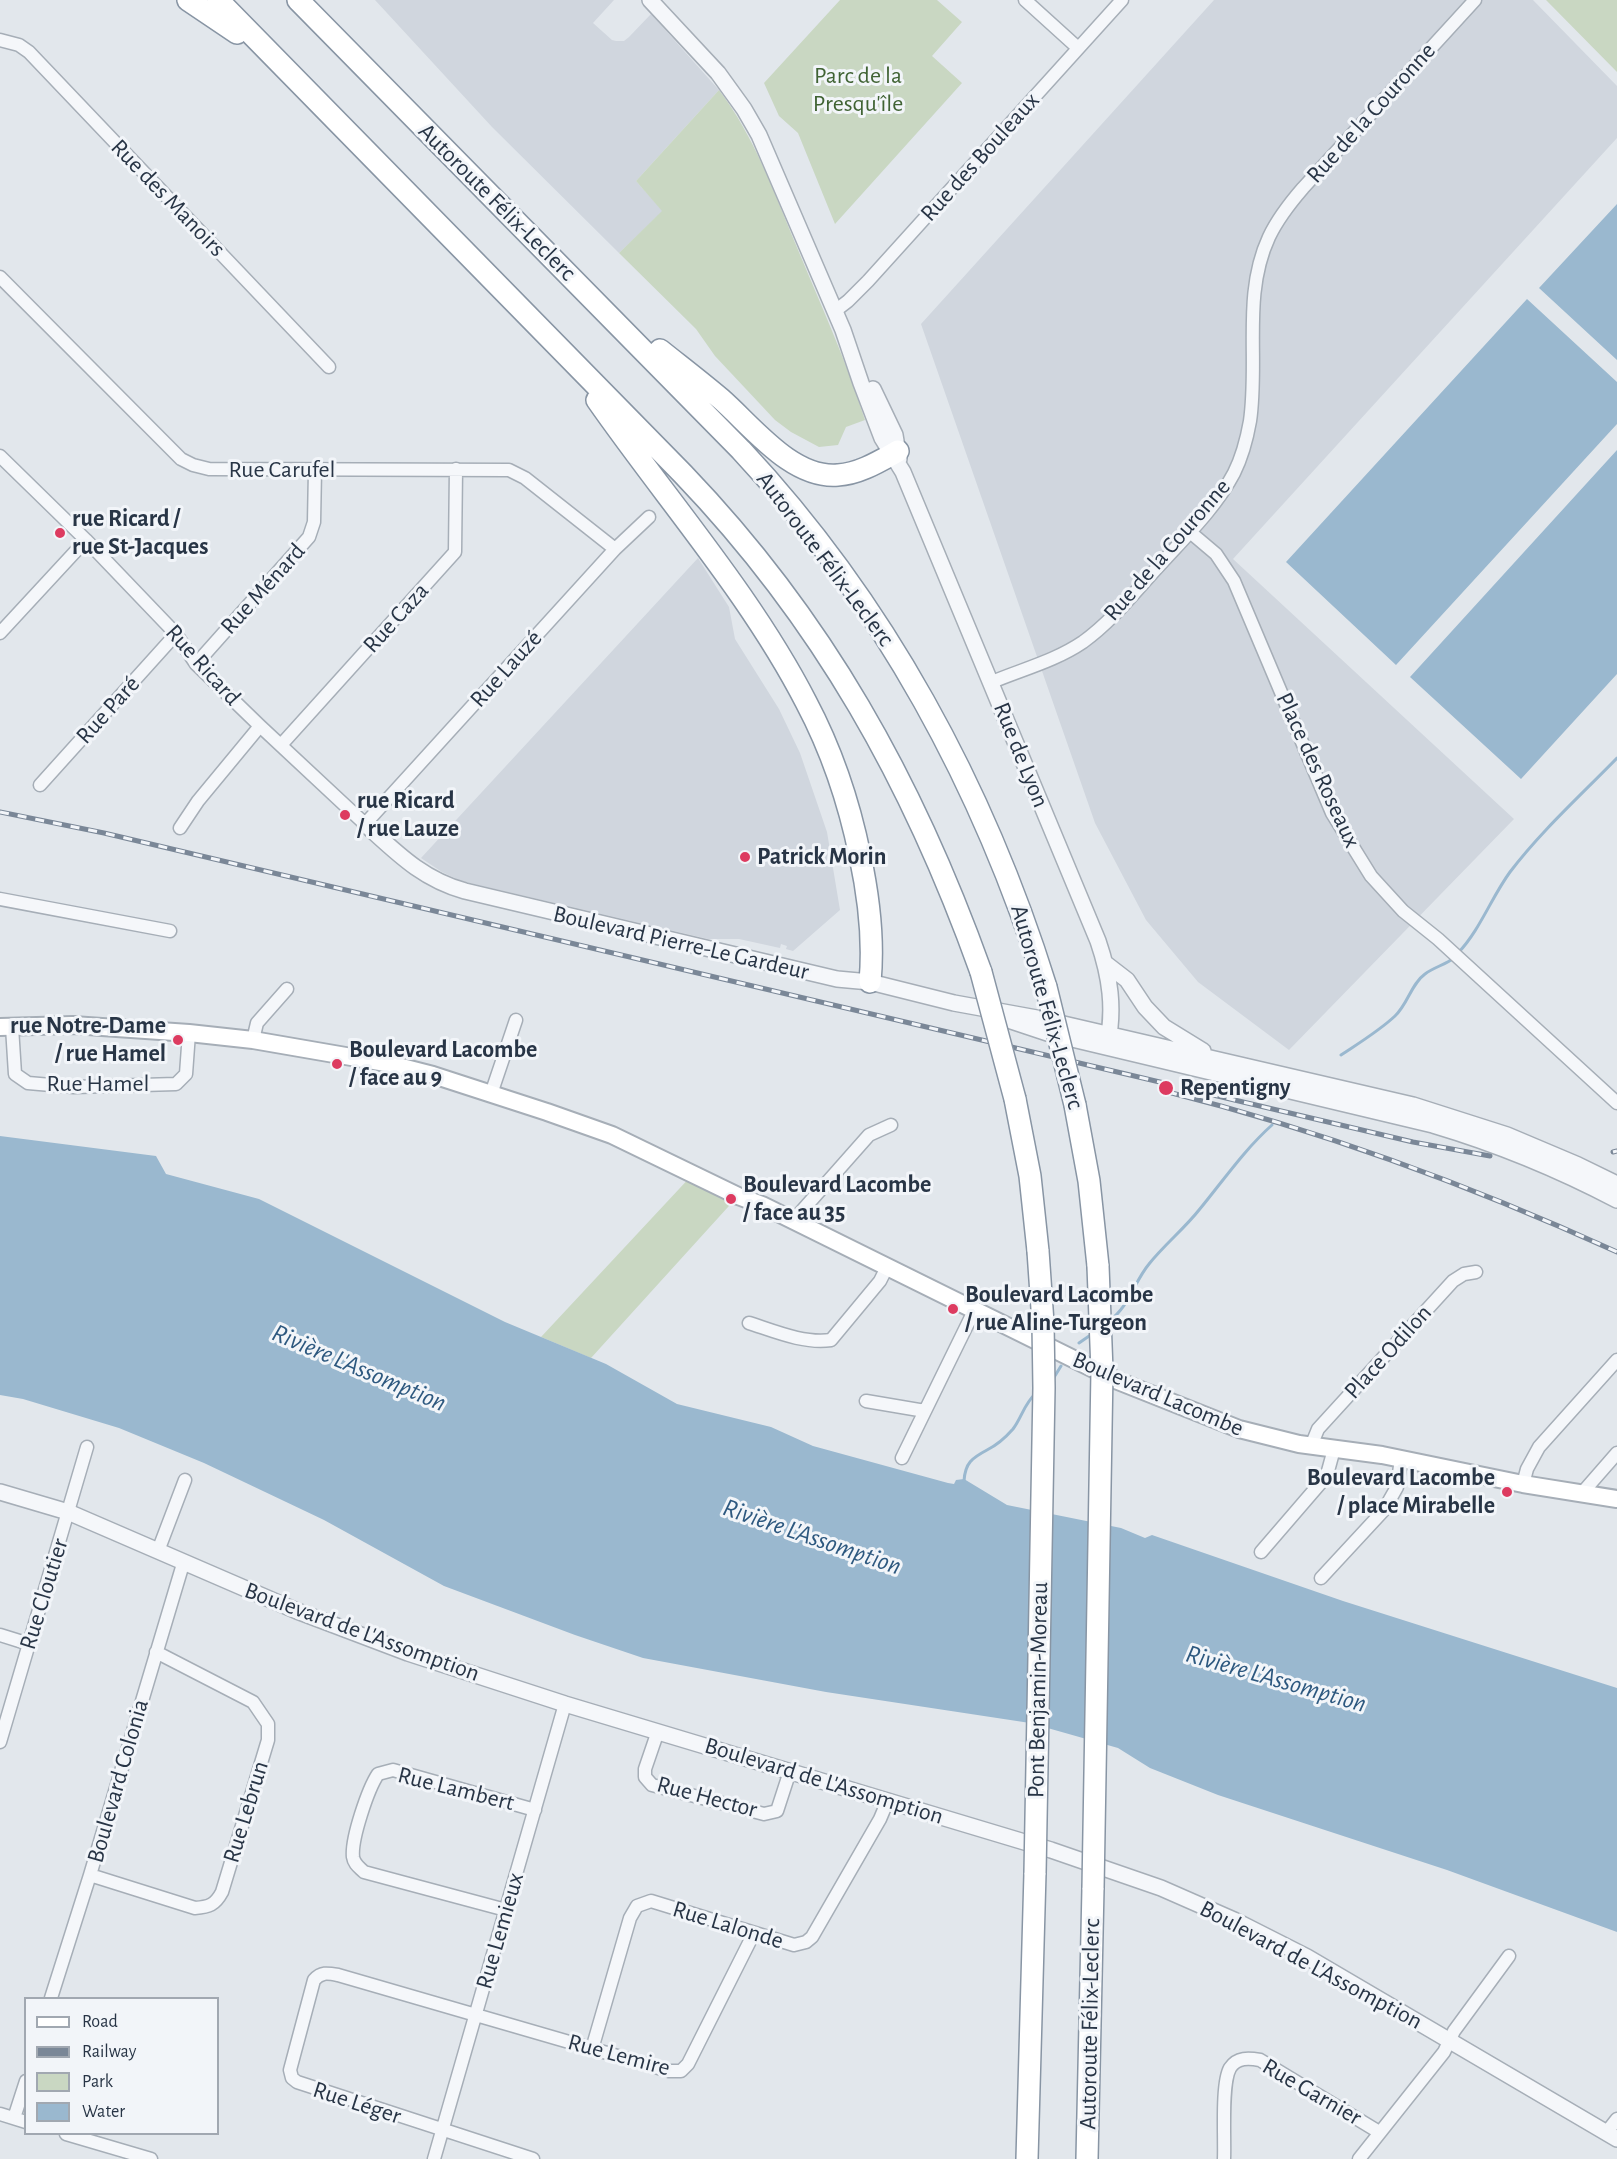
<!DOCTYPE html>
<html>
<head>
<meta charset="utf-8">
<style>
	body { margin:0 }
	#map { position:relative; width:1617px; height:2159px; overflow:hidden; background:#e2e7ec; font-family:"Alegreya Sans",sans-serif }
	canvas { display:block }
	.legend { position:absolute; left:24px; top:1997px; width:195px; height:138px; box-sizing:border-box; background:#f2f5f9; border:2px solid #a1a8b1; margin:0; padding:8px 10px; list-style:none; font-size:18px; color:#283546 }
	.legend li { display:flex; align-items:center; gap:12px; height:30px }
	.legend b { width:30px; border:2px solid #a1a8b1 }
</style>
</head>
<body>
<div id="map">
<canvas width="1617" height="2159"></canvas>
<ul class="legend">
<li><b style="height:8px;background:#fff"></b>Road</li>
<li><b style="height:8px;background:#7a8797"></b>Railway</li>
<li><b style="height:16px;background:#c9d7c2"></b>Park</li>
<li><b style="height:16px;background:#9ab8cf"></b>Water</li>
</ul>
</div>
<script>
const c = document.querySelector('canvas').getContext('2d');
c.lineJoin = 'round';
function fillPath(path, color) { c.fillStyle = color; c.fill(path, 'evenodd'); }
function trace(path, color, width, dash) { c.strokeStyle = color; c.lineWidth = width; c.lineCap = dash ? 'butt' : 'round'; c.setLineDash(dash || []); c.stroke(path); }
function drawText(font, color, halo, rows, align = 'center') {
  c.font = font + ' "Alegreya Sans",sans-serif'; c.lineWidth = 6; c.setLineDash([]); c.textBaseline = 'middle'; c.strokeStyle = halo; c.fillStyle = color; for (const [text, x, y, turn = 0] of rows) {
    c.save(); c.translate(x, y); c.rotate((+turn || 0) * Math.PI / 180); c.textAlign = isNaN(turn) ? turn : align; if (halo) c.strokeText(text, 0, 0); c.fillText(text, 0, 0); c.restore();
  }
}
const built = new Path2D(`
	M375,0H614L593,23L612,40L616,41H624L629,37L651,14L719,90L636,181L663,211L619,253L492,127Z
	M1214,0H1533L1617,86V138L1233,559L1514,819L1289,1050L1198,982L1146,920L1095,823L921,324Z
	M698,558L729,607L735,639L779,709L800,753L827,832L840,910L793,951L786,949L787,946L781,944L780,948L739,939H708L461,881L442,872L421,858Z`);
const green = new Path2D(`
	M840,0H937L962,22L932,56L962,83L835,224L798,133L779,116L764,83Z
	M1546,0H1617V72Z
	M719,90C754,136 774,192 796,245C820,303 846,360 865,420L846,427L838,445L819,447L791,432L775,420L715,356L696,329L619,253L662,211L636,181Z
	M693,1174L738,1196L591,1358L541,1337Z`);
const water = new Path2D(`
	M1617,204V360L1539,288Z
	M1527,299L1617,382V424L1396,665L1286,562Z
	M1617,450V674L1521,779L1410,677Z
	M0,1136L156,1156L166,1174L259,1199L505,1322L606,1364L677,1404L771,1427L813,1446L948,1483L954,1484L956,1480L964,1479L1007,1505L1121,1528L1145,1538L1152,1535L1343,1601L1617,1688V1932L1447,1870L1218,1795L1150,1768L1118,1748L1030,1723L826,1692L643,1658L575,1635L444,1586L324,1520L204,1463L119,1428L23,1399L0,1395Z`);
const stream = new Path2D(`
	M1458,953C1480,930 1491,898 1510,872C1541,831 1581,795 1617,758
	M1341,1055C1359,1043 1379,1031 1395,1016C1408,1004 1411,984 1425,974C1434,967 1445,965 1454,958
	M1109,1321C1129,1307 1134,1282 1149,1264C1164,1245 1184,1229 1199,1210C1223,1181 1244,1150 1272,1125
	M1079,1343L1092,1334
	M1053,1379L1061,1366
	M964,1481C965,1463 972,1458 987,1450C997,1445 1006,1437 1013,1429C1022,1417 1024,1404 1036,1393`);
const minor = new Path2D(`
	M1025,0L1078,48
	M0,40L19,45L29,52L329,367
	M0,277L181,459L193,465L209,469L509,470L525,478L615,549
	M835,311L848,301L868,281L1122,0
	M0,456L86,540L176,634L196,664L260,726L365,824L615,549L649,517
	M1190,532L1216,554L1234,581L1332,813L1371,876L1403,911L1438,939L1617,1103
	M0,633L86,540
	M196,664L309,537L314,522L315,470
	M992,682C1023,669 1055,661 1083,642C1111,622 1134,593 1157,568C1184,538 1215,509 1234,473C1242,457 1247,438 1250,421C1259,359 1242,295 1269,237C1278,218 1290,203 1303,188L1475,0
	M281,745L455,552L456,469
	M40,785L176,634
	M180,828L198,801L260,726
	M0,899L170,931
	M12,1027L15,1074L28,1083L74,1087L176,1084L186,1074L189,1033
	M253,1040L257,1023L287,989
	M491,1094L516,1020
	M795,1221L800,1213L869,1135L891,1125
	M749,1323C774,1331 804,1344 831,1340L880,1281L887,1267
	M866,1401L925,1411L974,1311
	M1311,1446L1318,1429L1453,1281L1464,1274L1476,1272
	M902,1458L925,1411
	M1523,1484L1527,1469L1539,1447L1617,1360
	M1583,1492L1617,1453
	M158,1551L185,1480
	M1261,1552L1323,1480L1328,1471L1334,1449
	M1321,1578L1384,1510L1397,1487L1401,1459
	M0,1635L29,1644
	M658,1731L645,1769V1777L652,1785L764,1814L777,1811L790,1771
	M0,1742L87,1447
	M90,1875L195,1908C209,1907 215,1905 222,1892L268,1740V1724L253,1702L156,1652
	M506,1910L364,1872C359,1867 354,1864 353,1857C351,1839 368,1789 378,1774L393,1770L535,1810
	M51,1998L90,1875L183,1564
	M592,2049L630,1918L637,1906L651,1901L794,1945L806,1942L812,1937L880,1819L888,1800
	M0,2114L26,2122
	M14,2118L26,2081
	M1606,2133L1617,2119
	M66,2134L151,2159
	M434,2159L565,1704
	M533,2159L297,2082L292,2078L290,2070L314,1980C321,1972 327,1973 338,1975L669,2071H681L688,2064L754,1933
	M1224,2159C1225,2139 1221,2084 1230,2068C1237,2057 1249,2058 1260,2060L1379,2132
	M1359,2159L1444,2052L1454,2031L1509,1956`);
const tertiary = new Path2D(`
	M650,0L718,73L744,109L759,135L843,330L861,383L882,438L903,472L1098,941C1110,976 1115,1009 1107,1046
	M873,389L895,435L899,459
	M365,824C397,853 422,879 465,891L837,979L870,982L954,1003L1042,1019L1413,1105L1507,1135L1578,1165L1617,1184
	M1105,963L1127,980L1145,1007L1164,1027L1203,1051
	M1008,1020L1047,1033L1433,1125C1497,1144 1558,1169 1617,1200
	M0,1492L68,1512L297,1611L408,1653L565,1704L1051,1850L1161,1888L1234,1920L1307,1957L1617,2139`);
const secondary = new Path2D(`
	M0,1027L73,1025L189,1033L253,1040L386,1063L433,1075L547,1112L612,1135L738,1196L762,1205L1118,1381L1239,1429L1299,1444L1382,1455L1523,1484L1617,1499`);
const motorway = new Path2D(`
	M188,0L237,33
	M218,0L683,474C823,620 913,782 981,972
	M298,0L741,450C884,603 984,788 1046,987
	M660,350C680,366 701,382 721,399C753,427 792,479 838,475C859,474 880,461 898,451
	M597,400C666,499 751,595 806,702C832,751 849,802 860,856C869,898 874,940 870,982
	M1015,1099L1030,1176L1038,1251
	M1075,1105L1089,1181L1098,1266
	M1027,2159L1035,1873
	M1087,2159L1093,1888`);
const rail = new Path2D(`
	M0,812L104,833L1164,1083
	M1168,1092C1323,1131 1472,1186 1617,1252
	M1209,1094L1413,1142L1490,1156
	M1613,1152L1617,1151`);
const motorwayBridge = new Path2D(`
	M981,972L1015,1099
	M1046,987L1075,1105
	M1035,1873L1044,1388L1043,1323L1038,1251
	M1093,1888L1102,1371L1098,1266`);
const markers = [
	[60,533,6,"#dd3b60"],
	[345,815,6,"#dd3b60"],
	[745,857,6,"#dd3b60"],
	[178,1040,6,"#dd3b60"],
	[337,1064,6,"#dd3b60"],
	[1166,1088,8,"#dd3b60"],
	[731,1199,6,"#dd3b60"],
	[953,1309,6,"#dd3b60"],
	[1507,1492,6,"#dd3b60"]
];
const parkNames = [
	["Parc de la",858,76],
	["Presqu'île",858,104]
];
const streetNames = [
	["Rue de la Couronne",1371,113,-48],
	["Rue des Bouleaux",980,157,-48],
	["Rue des Manoirs",168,198,46],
	["Autoroute Félix-Leclerc",497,202,45],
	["Rue Carufel",282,470],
	["Rue de la Couronne",1167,550,-49],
	["Autoroute Félix-Leclerc",825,559,53],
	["Rue Ménard",263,589,-48],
	["Rue Caza",396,618,-48],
	["Rue Ricard",203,665,48],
	["Rue Lauzé",506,669,-48],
	["Rue Paré",108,710,-48],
	["Rue de Lyon",1021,755,68],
	["Place des Roseaux",1318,770,65],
	["Boulevard Pierre-Le Gardeur",681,943,13],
	["Autoroute Félix-Leclerc",1047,1007,74],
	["Rue Hamel",98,1084],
	["Place Odilon",1388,1352,-48],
	["Boulevard Lacombe",1158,1394,23],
	["Rue Cloutier",44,1594,-73],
	["Boulevard de L'Assomption",362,1632,20],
	["Pont Benjamin-Moreau",1038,1690,-89],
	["Boulevard Colonia",118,1781,-74],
	["Boulevard de L'Assomption",824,1781,17],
	["Rue Lambert",456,1789,14],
	["Rue Hector",707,1797,15],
	["Rue Lebrun",246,1812,-73],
	["Rue Lalonde",728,1925,17],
	["Rue Lemieux",500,1931,-74],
	["Boulevard de L'Assomption",1311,1965,28],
	["Autoroute Félix-Leclerc",1090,2024,-89],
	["Rue Lemire",619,2055,15],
	["Rue Garnier",1312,2092,30],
	["Rue Léger",357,2103,18]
];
const poiNames = [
	["rue Ricard /",72,519],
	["rue St-Jacques",72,547],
	["rue Ricard",357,801],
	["/ rue Lauze",357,829],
	["Patrick Morin",757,857],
	["rue Notre-Dame",166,1026,"right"],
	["/ rue Hamel",166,1054,"right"],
	["Boulevard Lacombe",349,1050],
	["/ face au 9",349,1078],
	["Repentigny",1180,1088],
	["Boulevard Lacombe",743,1185],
	["/ face au 35",743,1213],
	["Boulevard Lacombe",965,1295],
	["/ rue Aline-Turgeon",965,1323],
	["Boulevard Lacombe",1495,1478,"right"],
	["/ place Mirabelle",1495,1506,"right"]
];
const waterNames = [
	["Rivière L'Assomption",359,1368,23],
	["Rivière L'Assomption",812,1537,19],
	["Rivière L'Assomption",1276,1679,16]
];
fillPath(built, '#d0d6de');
fillPath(green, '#c9d7c2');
fillPath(water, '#9ab8cf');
trace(stream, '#9ab8cf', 3);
trace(minor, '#a6aeb7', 15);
trace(tertiary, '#a6aeb7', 18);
trace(secondary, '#a6aeb7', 20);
trace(motorway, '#8895a4', 24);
trace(minor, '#f5f7fa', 12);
trace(tertiary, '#f5f7fa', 15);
trace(secondary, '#fff', 16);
trace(motorway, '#fff', 21);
trace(rail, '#7a8797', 5);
trace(rail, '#f2f5f9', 3, [9]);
trace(motorwayBridge, '#8895a4', 24, []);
trace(motorwayBridge, '#fff', 21);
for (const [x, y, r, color] of markers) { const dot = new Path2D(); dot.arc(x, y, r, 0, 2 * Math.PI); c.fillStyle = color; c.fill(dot); trace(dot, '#f2f5f9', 2); }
drawText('24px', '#406334', '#f2f5f9', parkNames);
drawText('24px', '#283546', '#f2f5f9', streetNames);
drawText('bold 24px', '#283546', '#f2f5f9', poiNames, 'left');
drawText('italic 26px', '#2d587f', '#f2f5f9', waterNames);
</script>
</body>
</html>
